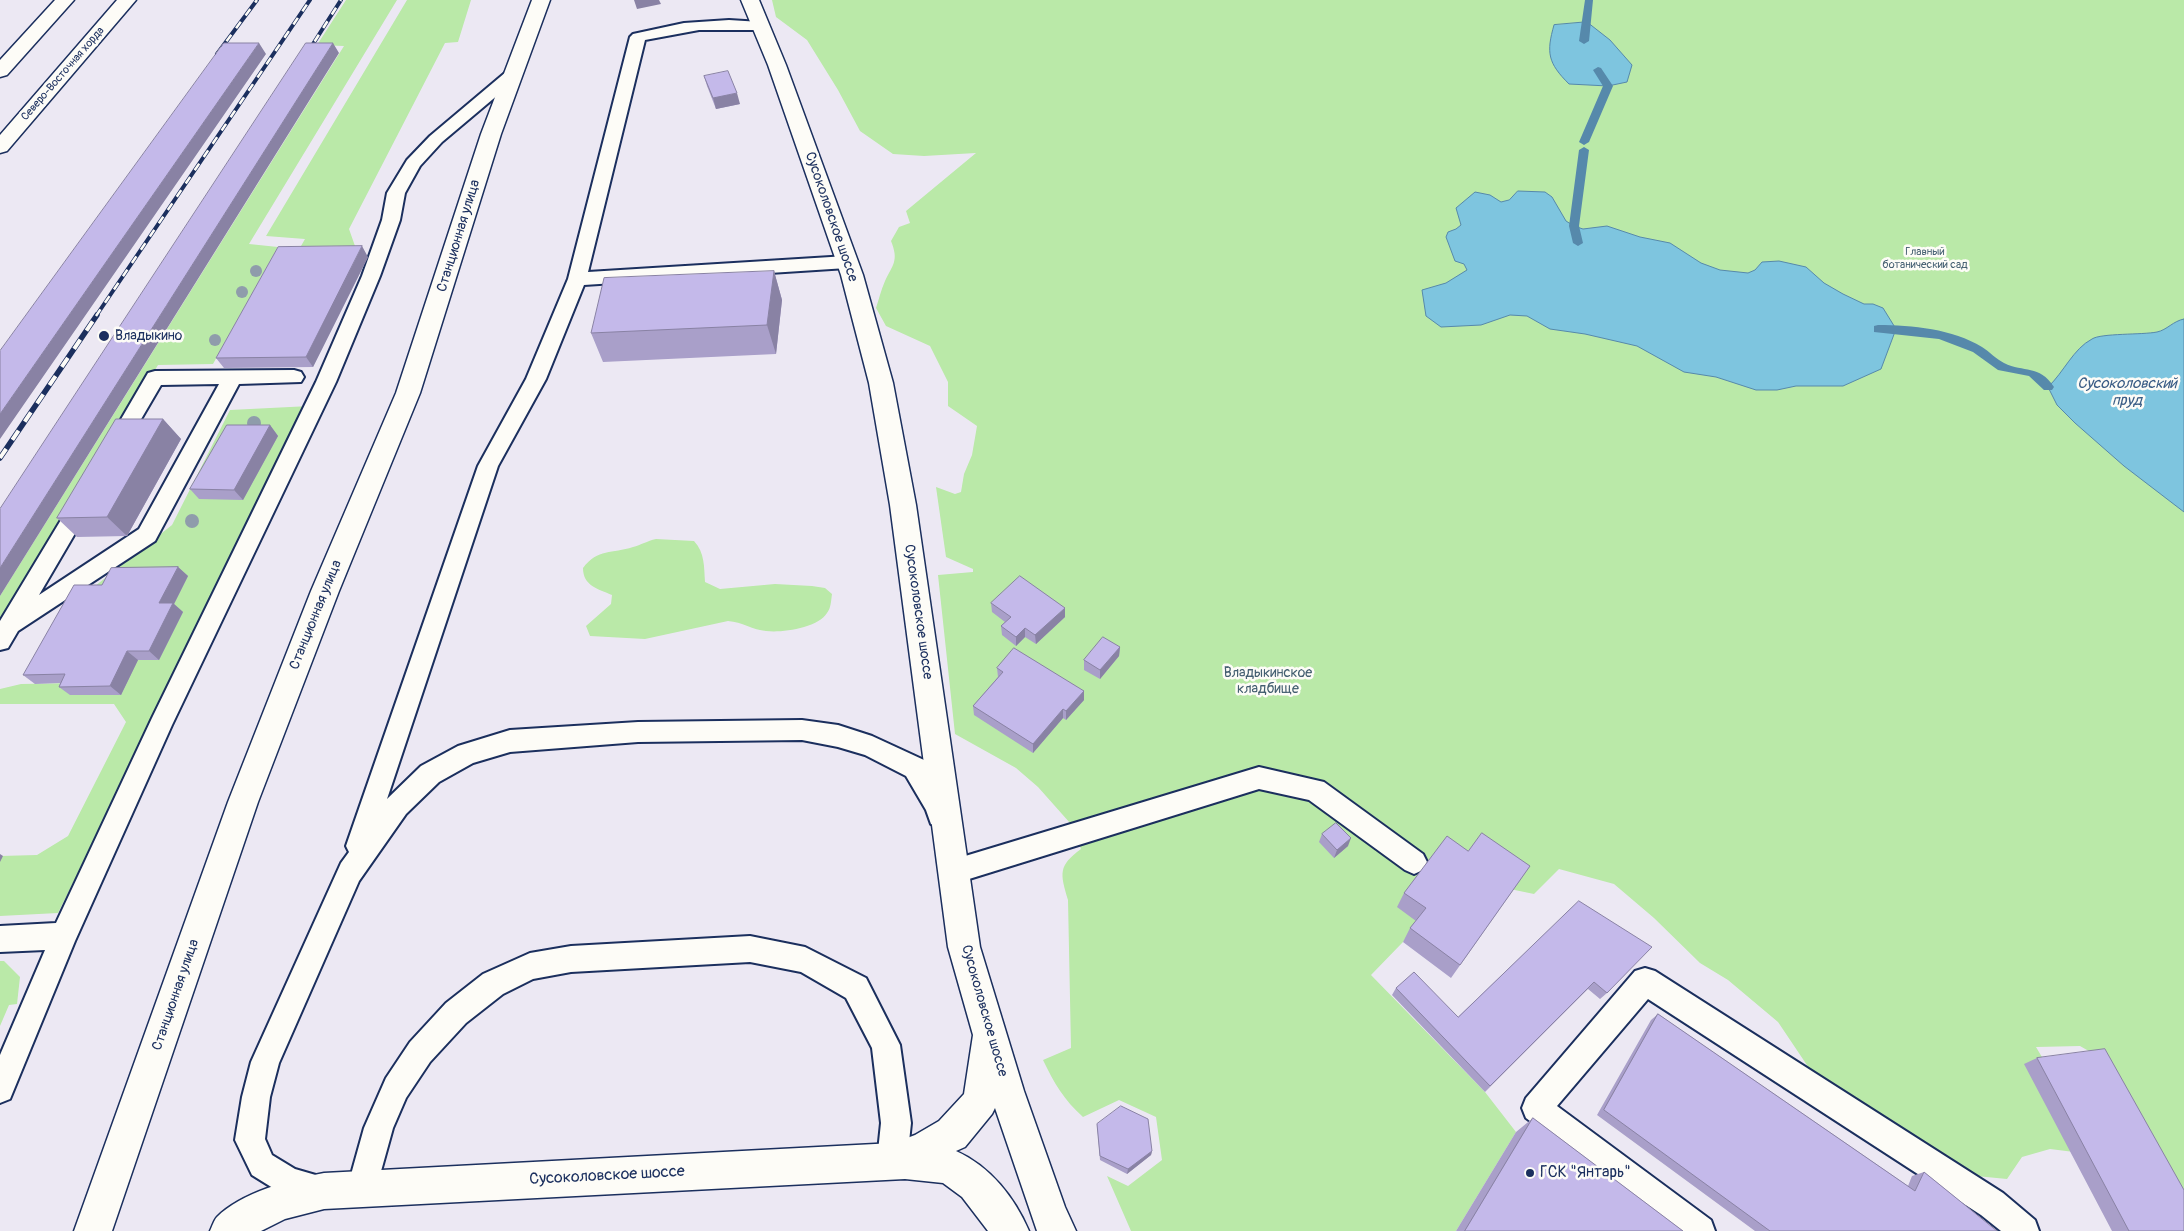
<!DOCTYPE html>
<html>
<head>
<meta charset="utf-8">
<style>
	body { margin:0 }
	canvas { display:block; background:#ece8f3 }
</style>
</head>
<body>
<canvas width="2184" height="1231"></canvas>
<script>
const c = document.querySelector('canvas').getContext('2d');
c.lineJoin = 'round';
function fillPath(path, color) { c.fillStyle = color; c.fill(path, 'evenodd'); }
function trace(path, color, width, dash) { c.strokeStyle = color; c.lineWidth = width; c.lineCap = dash ? 'butt' : 'round'; c.setLineDash(dash || []); c.stroke(path); }
function drawText(font, color, halo, rows, align = 'center') {
  c.font = font + ' Pangolin,sans-serif'; c.lineWidth = 5; c.setLineDash([]); c.textBaseline = 'middle'; c.strokeStyle = halo; c.fillStyle = color; for (const [text, x, y, turn = 0] of rows) {
    c.save(); c.translate(x, y); c.rotate((+turn || 0) * Math.PI / 180); c.textAlign = isNaN(turn) ? turn : align; if (halo) c.strokeText(text, 0, 0); c.fillText(text, 0, 0); c.restore();
  }
}
const green = new Path2D(`
	M346,0H397L249,244L278,247L213,364L158,365L0,631V596L344,46L317,45Z
	M407,0H471L458,42L445,43L349,229L355,246H301L305,239L266,236Z
	M772,0H2184V1231L2094,1054L2080,1046L2036,1047L2049,1069L2082,1153L2050,1149L2022,1157L2007,1179L1976,1176L1819,1083L1778,1022L1728,980L1700,963L1654,918L1614,884L1559,869L1534,894L1505,888L1417,922L1403,942L1371,975L1485,1092L1516,1132L1456,1231H1131L1107,1176L1128,1186L1162,1160L1156,1117L1119,1100L1083,1117C1064,1100 1054,1083 1043,1060L1071,1048L1068,900C1060,873 1058,866 1081,849L1070,823L1038,787L1016,768L955,734L938,575L973,572V569L946,557L936,487L955,494L961,492L964,474L972,455L977,426L948,406V382L930,346L886,326L876,308C879,299 881,290 885,281C893,264 899,261 891,241L899,227L910,223L906,211L976,153L924,156L893,154L860,131L838,90L807,40L776,17Z
	M310,406L58,913L0,916V856L37,855L68,836L126,722L114,704H0V689L21,684L76,683L85,594L172,525L230,410Z
	M656,539L694,541C705,553 704,567 705,582L720,589L775,584L812,586L825,588L832,594C831,601 831,608 827,613C818,628 782,633 766,631C753,630 742,622 728,621L645,639L590,636L586,626L611,604L612,595C598,589 583,586 583,568C598,548 612,554 633,547C641,545 647,541 656,539Z
	M0,961H4L20,977L17,1004L9,1005L0,1026Z`);
const water = new Path2D(`
	M1587,22L1610,40L1632,65L1627,82L1608,86L1569,84C1548,63 1546,53 1554,25Z
	M1518,191L1545,192L1552,197L1566,221L1574,226L1583,229L1607,226L1640,237L1670,243L1701,263L1720,270L1748,273L1755,270L1762,262L1779,261L1806,267L1824,283L1843,294L1864,304H1873L1883,308L1896,329L1881,369L1843,386H1796L1777,390H1756L1716,377L1684,372L1637,346L1585,334L1550,329L1527,316L1510,315L1481,325L1441,327L1426,316L1422,290L1446,283L1467,270L1464,264L1455,261L1446,237L1448,232L1456,229L1461,225L1456,208L1475,192L1490,195L1501,202L1509,200Z
	M2184,319V512L2124,466L2075,423L2057,405L2048,387C2064,372 2073,349 2092,339C2101,333 2142,335 2157,332C2167,330 2173,321 2184,319Z`);
const stream = new Path2D(`
	M1585,0H1593L1589,41L1584,44L1579,41Z
	M1598,67L1601,68L1613,86L1589,142L1584,145L1579,142L1603,86L1593,70Z
	M1584,147L1589,150L1579,226L1583,243L1578,246L1573,243L1569,226L1579,150Z
	M1878,325C1912,325 1953,329 1982,347C1990,352 1996,359 2004,363C2024,373 2039,364 2054,387L2052,390H2044L2029,376L1998,370L1973,352L1939,339L1874,332V326Z`);
const service = new Path2D(`
	M729,20L761,22L768,26L761,30H699L645,40L588,272L847,256L853,258L856,262L853,266L847,268L584,285L546,379L498,466L387,799L421,766L458,746L510,730L638,722L802,720L838,725L872,736L924,760L947,799L953,816L949,824L940,827L931,824L926,810L906,776L865,755L838,747L802,740L638,742L510,752L473,763L439,782L406,814L359,881L279,1063L270,1097L265,1139L272,1155L295,1169L326,1178L330,1189L326,1200L315,1204L289,1198L252,1175L235,1140L242,1097L251,1062L341,863L349,852L346,846L478,466L526,379L568,279L630,37L633,34L684,23Z
	M512,70L520,75L518,78L442,142L420,166L405,193L400,220L380,276L336,382L172,725L75,941L10,1099L0,1103V1055L45,950L0,952V926L56,923L152,718L316,382L362,276L382,220L387,193L407,160L430,136L506,72Z
	M294,370L301,372L304,377L301,382L239,384L155,541L18,631L8,648L0,650V621L76,495L83,493L90,495L94,501L39,595L139,529L219,384L161,385L123,450L116,453L109,450L106,445L148,373L155,371Z
	M1259,767L1324,782L1423,854L1427,862L1423,870L1414,874L1405,870L1309,800L1259,789L953,884L944,881C939,869 935,860 940,849L949,845L958,849L962,857Z
	M750,936L805,947L866,978L900,1045L911,1123L907,1161L902,1171L892,1176L882,1171L877,1161L881,1123L872,1048L846,998L801,972L750,962L571,972L533,979L503,994L466,1023L430,1062L406,1098L393,1128L373,1200L362,1204L351,1200L347,1189L364,1128L386,1078L410,1042L446,1003L483,974L530,953L571,946Z
	M1645,968L1655,971L2003,1193L2035,1220L2039,1231H2001L1981,1215L1648,999L1557,1106L1711,1220L1715,1231H1675L1526,1118L1522,1108L1526,1098L1635,971Z`);
const tertiary = new Path2D(`
	M741,0H759L786,65L863,275L893,383L916,505L980,947L1024,1091L1065,1207L1076,1231H1037L995,1108L992,1114L965,1147L956,1151C990,1166 1015,1198 1029,1231H988L962,1197L943,1183L905,1179L324,1209L285,1219L261,1231H210C212,1227 214,1220 217,1217C241,1193 291,1179 324,1173L894,1143L915,1135L939,1121L964,1094L973,1035L948,947L890,505L869,383L841,275L768,65Z`);
const secondary = new Path2D(`
	M532,0H550L501,134L420,393L339,591L258,802L112,1231H74L228,802L311,591L396,393L481,134Z`);
const primary = new Path2D(`
	M55,0H74L7,75L0,77V60Z
	M117,0H136L7,151L0,153V135Z`);
const railFar1 = new Path2D(`
	M217,54L257,0
	M306,55L341,0
	M96,316L310,0`);
const rail = new Path2D(`
	M0,458L97,315`);
const trees = [
	[256,271,6],
	[242,292,6],
	[215,340,6],
	[254,423,7],
	[192,521,7]
];
const wall = new Path2D(`
	M704,76L740,104L716,109L707,86Z
	M368,257L313,367L224,368L216,358Z
	M774,271L782,300L776,354L603,362L591,333Z
	M163,419L181,439L127,536L77,537L57,518Z
	M270,425L278,436L243,500L199,499L190,489Z
	M178,567L188,576L174,604L183,612L159,660H138L121,695H70L59,687L60,683L35,684L23,675Z
	M991,603L1065,617L1036,644L1025,637L1016,646L1002,635L1001,626L1005,622L992,612Z
	M1120,647L1119,656L1100,679L1084,670V660Z
	M997,668L1084,691V700L1066,720L1063,718L1033,753L974,715L973,706L998,677Z
	M1322,834L1348,846L1334,858L1319,842Z
	M1468,851L1530,866L1451,978L1403,942L1410,928L1416,921L1397,907L1404,893Z
	M1579,901L1607,993L1600,999L1588,989L1485,1092L1392,995L1396,988L1458,1017Z
	M1658,1014L1908,1186L1912,1176L1924,1172L1997,1231H1755L1597,1115L1651,1020Z
	M2037,1058L2184,1231H2112L2024,1064Z
	M1533,1118L1683,1231H1456L1516,1132Z
	M1097,1124L1152,1151L1151,1155L1127,1174L1100,1160Z`);
const shadedWall = new Path2D(`
	M634,0H659L661,4L637,9Z
	M259,43L266,54L0,439V414Z
	M333,43L339,53L0,596V568Z
	M737,93L740,104L716,109L713,98Z
	M362,246L368,257L313,367L306,357Z
	M774,271L782,300L776,354L767,325Z
	M163,419L181,439L127,536L107,517Z
	M270,425L278,436L243,500L234,490Z
	M178,567L188,576L174,604L183,612L159,660L149,651L159,603Z
	M1065,608V617L1036,644L1035,635Z
	M1025,628V637L1016,646V637Z
	M1120,647L1119,656L1100,679V670Z
	M127,651L138,660L121,695L110,686Z
	M1084,691V700L1066,720V711Z
	M1063,709V718L1033,753V744Z
	M1351,838L1348,846L1334,858L1337,850Z
	M0,854L3,856L0,862Z
	M1152,1151L1151,1155L1127,1174L1128,1169Z`);
const building = new Path2D(`
	M224,43H259L0,414V351Z
	M306,43H333L0,568V509Z
	M728,71L737,93L713,98L704,76Z
	M362,246L306,357L216,358L278,247Z
	M774,271L767,325L591,333L604,278Z
	M116,419H163L107,517L57,518Z
	M227,425H270L234,490L190,489Z
	M178,567L159,603H173L149,651H127L110,686L59,687L65,674L23,675L74,585H102L111,568Z
	M1020,576L1065,608L1035,635L1025,628L1016,637L1001,626L1011,617L991,603Z
	M1103,637L1120,647L1100,670L1084,660Z
	M1014,648L1084,691L1066,711L1063,709L1033,744L973,706L1003,672L997,668Z
	M1336,823L1351,838L1337,850L1322,834Z
	M1482,833L1530,866L1460,965L1410,928L1426,908L1404,893L1447,836L1468,851Z
	M1579,901L1652,947L1607,993L1594,982L1490,1086L1396,988L1414,972L1458,1017Z
	M1658,1014L1915,1191L1924,1172L1997,1231H1770L1604,1110Z
	M2105,1049L2184,1190V1231H2129L2037,1058Z
	M1121,1106L1148,1119L1152,1151L1128,1169L1100,1156L1097,1124Z
	M1533,1118L1683,1231H1465Z`);
const markers = [
	[104,336,6,"#1b2f5e"],
	[1530,1173,5,"#1b2f5e"]
];
const farStreetnames = [
	["Северо-Восточная хорда",63,74,-49]
];
const farParknames = [
	["Главный",1925,252],
	["ботанический сад",1925,265]
];
const streetNames = [
	["Сусоколовское шоссе",831,217,71],
	["Станционная улица",459,236,-73],
	["Сусоколовское шоссе",918,612,82],
	["Станционная улица",316,615,-68],
	["Станционная улица",176,995,-71],
	["Сусоколовское шоссе",984,1011,74]
];
const poiNames = [
	["Владыкино",115,336]
];
const parkNames = [
	["Владыкинское",1268,673],
	["кладбище",1268,689]
];
const waterNames = [
	["Сусоколовский",2127,384],
	["пруд",2127,401]
];
const nearPoinames = [
	["ГСК \"Янтарь\"",1540,1173]
];
const nearStreetnames = [
	["Сусоколовское шоссе",607,1176,-3]
];
fillPath(green, '#bae9a8');
fillPath(water, '#7ec5df');
trace(water, '#5689ab', 1);
fillPath(stream, '#5689ab');
trace(service, '#1b2f5e', 4);
trace(tertiary, '#1b2f5e', 3);
trace(secondary, '#1b2f5e', 3);
trace(primary, '#1b2f5e', 3);
fillPath(service, '#fdfcf7');
fillPath(tertiary, '#fdfcf7');
fillPath(secondary, '#fdfcf7');
fillPath(primary, '#fdfcf7');
trace(railFar1, '#1b2f5e', 4);
trace(rail, '#1b2f5e', 5.5);
trace(railFar1, '#fdfcf7', 2.5, [8]);
trace(rail, '#fdfcf7', 4, [11]);
c.fillStyle = '#8f9cab';
for (const [x, y, r] of trees) { c.beginPath(); c.arc(x, y, r, 0, 2 * Math.PI); c.fill(); }
fillPath(wall, '#a99fc9');
fillPath(shadedWall, '#8982a4');
fillPath(building, '#c4b9ea');
trace(building, '#8982a4', 1);
for (const [x, y, r, color] of markers) { const dot = new Path2D(); dot.arc(x, y, r, 0, 2 * Math.PI); c.fillStyle = color; c.fill(dot); trace(dot, '#fdfcf7', 2); }
drawText('11px', '#1b2f5e', '#fdfcf7', farStreetnames);
drawText('11px', '#435e70', '#fdfcf7', farParknames);
drawText('14px', '#1b2f5e', '#fdfcf7', streetNames);
drawText('14px', '#1b2f5e', '#fdfcf7', poiNames, 'left');
drawText('14px', '#435e70', '#fdfcf7', parkNames);
drawText('italic 15px', '#395c85', '#fdfcf7', waterNames);
drawText('16px', '#1b2f5e', '#fdfcf7', nearPoinames, 'left');
drawText('16px', '#1b2f5e', '#fdfcf7', nearStreetnames);
</script>
</body>
</html>
